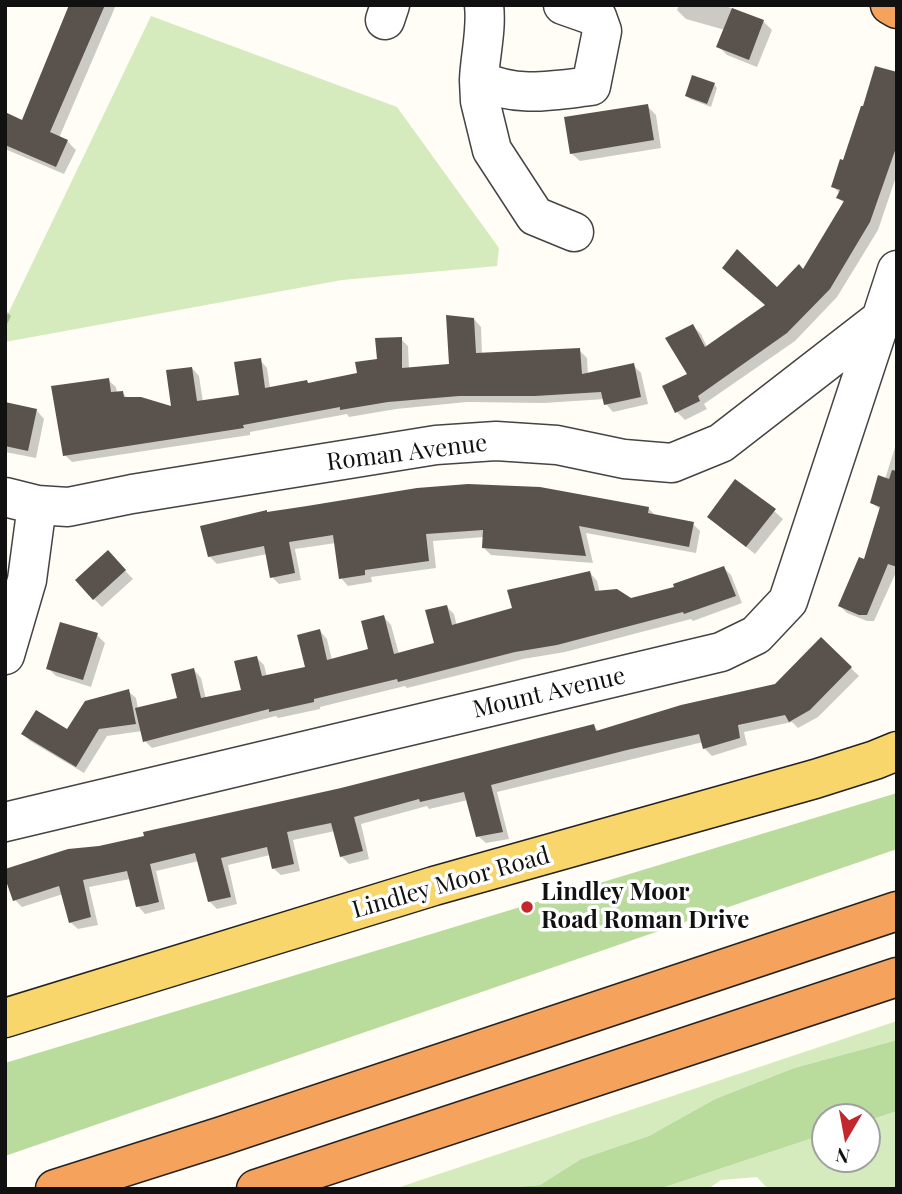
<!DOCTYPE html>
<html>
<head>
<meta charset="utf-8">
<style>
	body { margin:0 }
	#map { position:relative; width:902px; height:1194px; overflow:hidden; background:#fffdf5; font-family:"Playfair Display",serif }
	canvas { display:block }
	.frame { position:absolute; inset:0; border:7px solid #111; pointer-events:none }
	.north { position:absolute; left:811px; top:1103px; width:70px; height:70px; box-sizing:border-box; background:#fff; border:2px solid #a0a0a0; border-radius:50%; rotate:190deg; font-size:19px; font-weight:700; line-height:28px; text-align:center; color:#111 }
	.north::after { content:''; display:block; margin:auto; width:24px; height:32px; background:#c4262e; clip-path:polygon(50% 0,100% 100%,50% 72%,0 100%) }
</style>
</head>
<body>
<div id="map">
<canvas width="902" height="1194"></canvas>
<div class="frame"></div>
<div class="north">N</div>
</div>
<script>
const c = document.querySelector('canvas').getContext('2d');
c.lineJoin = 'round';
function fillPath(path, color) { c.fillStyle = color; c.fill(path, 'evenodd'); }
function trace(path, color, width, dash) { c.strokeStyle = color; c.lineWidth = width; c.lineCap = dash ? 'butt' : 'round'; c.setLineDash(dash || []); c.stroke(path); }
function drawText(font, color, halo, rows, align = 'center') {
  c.font = font + ' "Playfair Display",serif'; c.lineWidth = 7; c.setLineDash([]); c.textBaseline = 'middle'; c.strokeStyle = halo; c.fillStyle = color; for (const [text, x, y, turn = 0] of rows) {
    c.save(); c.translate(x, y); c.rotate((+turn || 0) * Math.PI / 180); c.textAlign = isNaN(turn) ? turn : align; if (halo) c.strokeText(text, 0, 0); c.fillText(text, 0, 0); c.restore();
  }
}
const green = new Path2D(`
	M151,16L397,107L499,248L497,266L342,280L5,342V320Z
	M897,1021V1040L794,1068L715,1099L649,1136L581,1159L540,1185L494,1189H394Z
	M897,1111V1189H768L757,1177L721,1180L708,1189H659L825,1134V1159H867V1121Z`);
const forest = new Path2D(`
	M897,793V849L5,1156V1063Z
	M897,1040V1111L867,1121V1117H825V1134L659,1189H494L540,1185L581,1159L649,1136L715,1099L794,1068Z`);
const shadow = new Path2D(`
	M72,5H116L59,138L67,141L76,150L64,174L5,149V113L23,121Z
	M679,5H723L763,21L772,30L757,67L727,55L719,47L725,30L686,19L677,10Z
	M897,74V174L878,230L837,297L795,341L704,404L707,409L685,420L677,412L689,375L693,326L701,334L707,347L767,306L777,289L804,272L845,204L838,198L840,194L833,186L844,162Z
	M714,84L717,88L711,107L690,99L687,96Z
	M647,106L656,115L661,148L580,161L571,153Z
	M5,310L11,316L5,328Z
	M474,319L481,327L482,354L579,350L587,358L588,375L633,365L641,373L648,404L613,412L606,404L605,399L544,403L467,402L396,409L349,417L347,414L250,432V435L72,462L65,455L108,380L116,387L117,393H123L128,399L173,409L192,368L199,376L203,402L241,397L260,360L267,368L270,388L309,384L359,374L379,361L401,339L408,346L409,369L451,365Z
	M5,404L37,411L44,419L36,458L5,452Z
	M897,441V570L874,621H867L847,613L840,606L865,561L881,510L872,503L885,479Z
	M648,508L656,516L693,524L700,531L696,553L586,533L593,563L491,555L484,548V537L433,541L436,568L371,577L372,582L348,586L341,578L336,543L295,549L301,580L279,584L272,577L267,554L217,564L209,556L202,527Z
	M774,511L783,519L755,554L718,525Z
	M108,553L133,579L102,607L94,599Z
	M724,568L731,575L742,603L693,621L691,619L565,652L523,659L407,688L405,686L320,707V709L278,718L276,716L152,748L145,741L142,731L107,736L84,773L30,741L23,734L68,731L128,691L136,698L138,709L179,699L194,670L201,678L206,699L244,691L257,658L264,665L267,677L307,668L320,631L327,639L332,660L370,650L384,617L391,625L399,654L436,645L447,607L454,614L457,626L514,610L590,573L597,581L600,593L631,600L677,589Z
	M97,635L105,643L91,687L56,676L48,668Z
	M821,639L859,676L818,717L798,728L792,722L744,732L747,745L712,756L704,748L703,742L497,792L509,839L486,843L478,836L468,800L429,809L427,806L361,824L369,859L349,864L341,856L335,831L293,840L300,871L281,875L273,868L270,855L228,865L237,904L217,909L209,901L199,861L156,871L165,909L145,914L138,906L130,879L89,887L98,925L78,929L70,922L63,894L22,907L15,900L99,848L594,726L599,732L776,685Z`);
const building = new Path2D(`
	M69,5H105L50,132L68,140L56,167L5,145V112L22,120Z
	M732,8L764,20L749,60L716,47Z
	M875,66L897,72V145L870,222L830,289L787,333L698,396L700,401L675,413L662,386L687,374L665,338L693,324L705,347L765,305L722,268L737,249L777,287L799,264L803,269L844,201L836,198L840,190L831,187L840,159L843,160L861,106H863Z
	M692,75L715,83L707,104L685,96Z
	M648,104L654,140L570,154L564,117Z
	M446,315L474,318L476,353L580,348L582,374L634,363L641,397L604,405L601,392L535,396H459L388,402L340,410V407L243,425L244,428L63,456L51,386L109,378L111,392L123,391L124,397H141L171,406L166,370L192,367L197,401L239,395L234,362L261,358L265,388L307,380L308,383L357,373L355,362L377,359L375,338L402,337V368L449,364Z
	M5,402L37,409L28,451L5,446Z
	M892,470L897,471V567L888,564L867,615H859L838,606L859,557L864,559L880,507L870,503L878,475L889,479Z
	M735,479L776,509L746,547L707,517Z
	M468,484L540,487L649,507L648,513L694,522L689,547L579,526L586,556L482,548L483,530L426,534L429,561L365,570V575L339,579L333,535L289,542L295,573L270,578L264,546L208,557L200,526L267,510V512L307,506L417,488Z
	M108,550L126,570L93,600L75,580Z
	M724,566L736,596L684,614L683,612L557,645L515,652L398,682L397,679L314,699V702L269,712V709L143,742L135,708L177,698L171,674L194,668L201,698L241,690L234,661L257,656L262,676L305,667L297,635L320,629L327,660L368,649L361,621L384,615L394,654L434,643L425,610L447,605L452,625L512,608L507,590L590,571L595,591L617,589L631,598L674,587L673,584Z
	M60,622L98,633L83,680L46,669Z
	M821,637L852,667L810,710L789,722L785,715L738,725L740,738L703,749L699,734L627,750L491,785L503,832L476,837L464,792L420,802L419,799L354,817L363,851L340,857L331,823L287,832L294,864L272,869L267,847L221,858L231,897L208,902L195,853L150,864L159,902L147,905L136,907L127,871L83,880L91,917L69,923L59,886L13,901L5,878V869L68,849L99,846L144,836L143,832L341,788L594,724L596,731L681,705L775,684Z
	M129,689L136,724L99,729L76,767L21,734L36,710L67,729L85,701Z`);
const minor = new Path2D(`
	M484,5C487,30 480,55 479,80C517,98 550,91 591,86L602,31L597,17L563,5
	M385,20L390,5
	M479,80L480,101L492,150L535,216L574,232
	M5,497L37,505L68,507L132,494L436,445L496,441L557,445L624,459L672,463L721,443L881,319L897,270
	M5,655L27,580L37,505
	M5,822L721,652L756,635L788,601L881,319`);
const major = new Path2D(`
	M5,1018L434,886L815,779L875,760L897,751`);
const highway = new Path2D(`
	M890,5L897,9
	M55,1189L222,1136L897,911
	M256,1189L897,977`);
const markers = [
	[527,907,7,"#c4262e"]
];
const streetNames = [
	["Roman Avenue",407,453,-7],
	["Mount Avenue",549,693,-13],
	["Lindley Moor Road",451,883,-16]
];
const poiNames = [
	["Lindley Moor",541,893],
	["Road Roman Drive",541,921]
];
fillPath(green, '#d5ebbd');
fillPath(forest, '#b9dc9c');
fillPath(shadow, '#0003');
fillPath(building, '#5a524d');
trace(minor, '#444', 41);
trace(major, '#222', 41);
trace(highway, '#222', 41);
trace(minor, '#fff', 38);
trace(major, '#f9d66b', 38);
trace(highway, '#f5a25d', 38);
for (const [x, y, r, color] of markers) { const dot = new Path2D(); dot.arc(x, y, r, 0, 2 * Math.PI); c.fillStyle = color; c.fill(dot); trace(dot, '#fff', 2.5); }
drawText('24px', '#111', '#fff', streetNames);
drawText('bold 24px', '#111', '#fff', poiNames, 'left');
</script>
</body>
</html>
